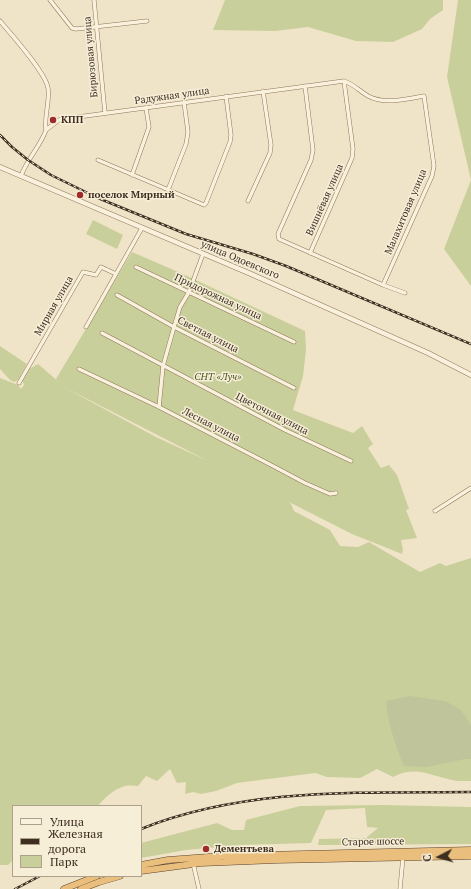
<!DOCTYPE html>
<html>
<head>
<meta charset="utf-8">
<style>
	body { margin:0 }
	#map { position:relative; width:471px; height:889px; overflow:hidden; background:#f0e4c8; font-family:"PT Serif",serif }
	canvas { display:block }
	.legend { position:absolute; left:12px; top:805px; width:130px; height:72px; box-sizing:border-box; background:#f7eed8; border:1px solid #ada18e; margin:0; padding:5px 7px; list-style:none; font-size:12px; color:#3d2e20 }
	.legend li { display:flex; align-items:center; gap:8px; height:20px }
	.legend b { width:20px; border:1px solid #ada18e }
	.north { position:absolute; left:419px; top:837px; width:40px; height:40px; -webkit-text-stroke:3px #f7eed8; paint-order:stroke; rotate:264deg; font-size:11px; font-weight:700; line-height:16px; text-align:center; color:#3d2e20 }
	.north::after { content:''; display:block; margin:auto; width:14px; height:18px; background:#3d2e20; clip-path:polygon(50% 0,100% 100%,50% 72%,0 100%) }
</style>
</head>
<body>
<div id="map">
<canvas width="471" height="889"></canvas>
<ul class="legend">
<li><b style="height:5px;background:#faf1dc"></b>Улица</li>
<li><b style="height:5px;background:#3d2e20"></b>Железная дорога</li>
<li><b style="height:11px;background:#c9cf9b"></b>Парк</li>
</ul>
<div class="north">С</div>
</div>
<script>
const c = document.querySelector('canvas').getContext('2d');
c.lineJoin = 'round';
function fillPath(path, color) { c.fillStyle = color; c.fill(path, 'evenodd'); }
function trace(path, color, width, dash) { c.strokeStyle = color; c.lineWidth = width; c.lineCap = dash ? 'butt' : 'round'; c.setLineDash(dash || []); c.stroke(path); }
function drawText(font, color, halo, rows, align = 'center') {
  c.font = font + ' "PT Serif",serif'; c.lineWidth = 3; c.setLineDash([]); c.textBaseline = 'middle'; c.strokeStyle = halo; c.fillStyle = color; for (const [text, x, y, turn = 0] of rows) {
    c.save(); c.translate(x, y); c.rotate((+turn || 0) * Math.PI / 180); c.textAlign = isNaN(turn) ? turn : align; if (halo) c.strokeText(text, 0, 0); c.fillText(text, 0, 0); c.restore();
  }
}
const green = new Path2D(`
	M225,0H443V10L430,19L422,29L393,42L356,41L308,27L275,31L213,30Z
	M458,0H471V286L444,249L471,180L447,77Z
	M93,220L123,235L117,249L86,234Z
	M132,252L183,274L305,331L306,350L303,376L293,410L353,433L362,426L373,444L368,448L381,468L389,465L397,475L409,509L406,510L417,538L401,540L403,550L402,554L352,534L289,502L291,504L294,511L330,530L340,546L358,547L369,542L420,572L440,563L446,566L471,558V781C467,781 462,781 458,781C434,778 417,764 393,777L377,769L360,778L327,777L315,773L237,783L216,791L201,794L193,792L185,794L186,782L177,783L170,769L157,781L146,776L138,786C134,786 129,785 125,786C114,789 104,798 98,806H13V860L8,865H0V378L18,385L21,389L24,385L22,379L29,369L38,364L59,382L56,379ZM62,386L208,461L156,437Z
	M0,346L27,364L18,380L14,382L10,380L0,369Z
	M383,805L471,807V844L318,845L319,839L366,838L378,828L367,827L365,808L326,810L311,843L242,845L186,850L141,858V843L217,823L232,830H244L246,820L300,806Z`);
const cemetery = new Path2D(`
	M410,696L445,701L461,710L471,725V759H465L427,767L404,766C395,745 388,724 386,701Z`);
const minor = new Path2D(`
	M50,0L72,28L76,29L147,21
	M94,0L105,113
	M0,21C11,34 46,73 48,88C50,102 44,116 46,130L59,120L63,119L344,81C355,85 358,90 368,96C385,105 406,99 424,96L434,166L432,176L383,285
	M305,86L313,150L311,160L278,234L279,239L383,285L405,293
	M98,160L204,205L206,203L230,142L231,135L226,96
	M132,175L149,127L146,108
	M21,176C27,159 40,147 46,130
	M168,190L186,144L188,132L184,102
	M248,201L270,153L271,145L263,91
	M310,253L352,158L353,149L344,81
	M136,267L294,342
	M117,295L174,327L294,388
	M86,327L142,228
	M102,333L285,430L351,461
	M79,369L159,407L273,466L305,483L330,494L336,493
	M19,383L83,272L96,275L101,267L116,274
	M159,407L163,366L174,327L180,307L189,292L203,254
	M435,511L471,488
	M193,863L199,889
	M400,889L403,857`);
const tertiary = new Path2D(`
	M0,167L251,274L428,353L471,375`);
const trunk = new Path2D(`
	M141,865L168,860L222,856L471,850
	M141,871L201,863L276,860L471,856
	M64,889L97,876
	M81,889L99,882L120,876`);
const rail = new Path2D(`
	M0,135L12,147L28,160L51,175L98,198L186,234L253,254L286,266L471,344
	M141,829C246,787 360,793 471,792
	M15,889L40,876`);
const markers = [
	[53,120,4,"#9e2a2b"],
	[80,195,4,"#9e2a2b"],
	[206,849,4,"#9e2a2b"]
];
const streetNames = [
	["Бирюзовая улица",91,57,-95],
	["Радужная улица",172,96,-8],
	["Вишнёвая улица",325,200,-66],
	["Малахитовая улица",406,212,-67],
	["улица Одоевского",240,260,23],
	["Придорожная улица",218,297,25],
	["Мирная улица",54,306,-60],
	["Светлая улица",208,335,27],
	["Цветочная улица",272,414,27],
	["Лесная улица",211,425,27],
	["Старое шоссе",373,842,-1]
];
const poiNames = [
	["КПП",61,120],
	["поселок Мирный",88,195],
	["Дементьева",214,849]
];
const parkNames = [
	["СНТ «Луч»",218,377]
];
fillPath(green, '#c9cf9b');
fillPath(cemetery, '#bfc49a');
trace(minor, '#8d765c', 4.5);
trace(tertiary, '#8d765c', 5.5);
trace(trunk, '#5b4430', 7);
trace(minor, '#faf1dc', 3.5);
trace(tertiary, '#faf1dc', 4.5);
trace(trunk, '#eabe7c', 6);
trace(rail, '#3d2e20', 2.5);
trace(rail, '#f7eed8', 1, [3]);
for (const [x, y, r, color] of markers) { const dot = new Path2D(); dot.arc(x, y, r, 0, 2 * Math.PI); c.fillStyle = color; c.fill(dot); trace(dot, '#f7eed8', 1.5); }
drawText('10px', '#3d2e20', '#f7eed8', streetNames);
drawText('bold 10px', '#3d2e20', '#f7eed8', poiNames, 'left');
drawText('italic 10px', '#4d5a26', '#f7eed8', parkNames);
</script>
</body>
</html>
